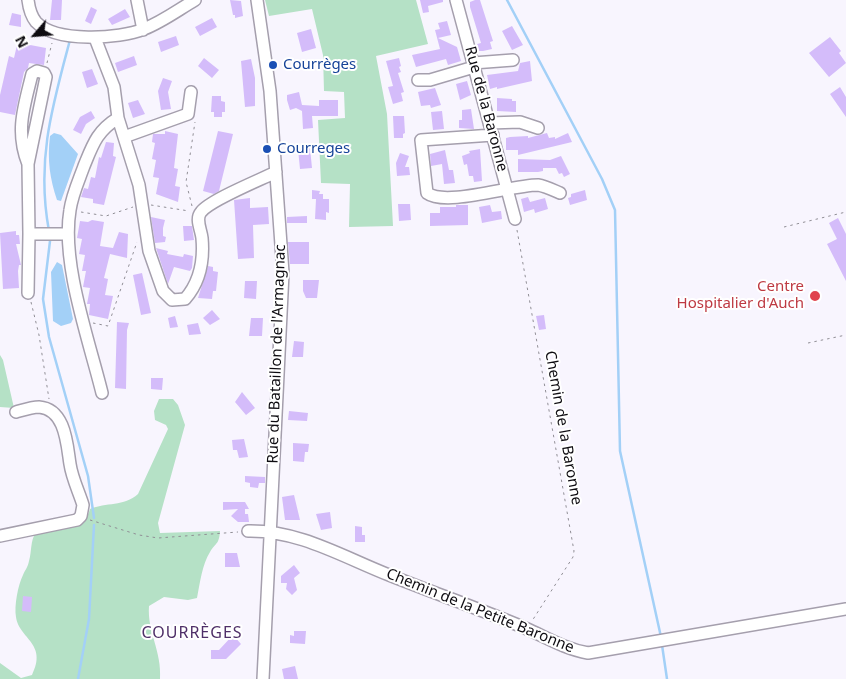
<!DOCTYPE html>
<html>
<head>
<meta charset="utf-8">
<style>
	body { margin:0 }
	#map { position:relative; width:846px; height:679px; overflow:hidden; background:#f8f5fe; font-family:"Noto Sans",sans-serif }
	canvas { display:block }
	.north { position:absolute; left:10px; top:10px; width:50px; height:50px; -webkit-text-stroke:4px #fff; paint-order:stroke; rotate:243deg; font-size:14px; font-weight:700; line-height:20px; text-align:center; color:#0e0c11 }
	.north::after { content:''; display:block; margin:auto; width:18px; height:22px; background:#0e0c11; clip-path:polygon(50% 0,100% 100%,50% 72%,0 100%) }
</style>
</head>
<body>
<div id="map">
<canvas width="846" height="679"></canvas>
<div class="north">N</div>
</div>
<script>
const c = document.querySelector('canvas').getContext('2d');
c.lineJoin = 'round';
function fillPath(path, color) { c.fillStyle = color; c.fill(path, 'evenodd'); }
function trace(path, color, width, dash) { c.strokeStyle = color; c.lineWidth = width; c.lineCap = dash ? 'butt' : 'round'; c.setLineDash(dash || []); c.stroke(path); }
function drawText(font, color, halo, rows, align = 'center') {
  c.font = font + ' "Noto Sans",sans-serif'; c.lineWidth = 4; c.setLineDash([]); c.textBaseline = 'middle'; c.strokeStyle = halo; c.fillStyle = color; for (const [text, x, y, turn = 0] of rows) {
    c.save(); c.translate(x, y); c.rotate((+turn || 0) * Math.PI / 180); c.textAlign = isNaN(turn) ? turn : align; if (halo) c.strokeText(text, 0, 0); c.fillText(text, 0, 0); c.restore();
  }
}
const green = new Path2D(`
	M265,0H416L428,44L376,56L387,114L393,226L349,227L350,184L321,183L318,120L345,118L344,92L324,91L323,55L312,9L269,16Z
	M0,355L3,360L14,408L0,407Z
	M159,399H173L178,405L185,425L158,523L160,533L220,531C219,545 216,542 210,552C202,565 200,583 197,598L188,600L164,597L149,606C147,632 162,651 160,679H0V663L21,678L32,675C48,643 19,639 16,617C14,606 18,585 23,575C25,570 28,567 29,561C32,551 30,541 36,532C54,528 85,530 90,509C106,502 124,507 138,494L168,429L166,425L155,420L154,411Z`);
const water = new Path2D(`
	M54,133L61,135L78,154L61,201L57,200C50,179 47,160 50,136Z
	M57,262L62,265L73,319L71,323L61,326L53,321L51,272Z`);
const stream = new Path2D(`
	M507,0L602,179L615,210L620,451L661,637
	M49,231C36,161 52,107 70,40
	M50,241L43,299L49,337L88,476L94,518
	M662,645L667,679
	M78,679L89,619L94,525`);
const building = new Path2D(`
	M52,0H62L61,20H50Z
	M230,0L241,1L243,16L235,18V15H233Z
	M420,0H443V2L428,6L429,12L423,13Z
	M475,0H480L493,41L490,42L492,49L483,51H479L477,44L481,43L470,7V2Z
	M91,7L97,10L91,24L85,21Z
	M125,9L130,17L112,25L108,19Z
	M12,13L21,15V27L9,25Z
	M212,18L217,27L200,36L195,27Z
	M447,21L451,35L438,38L457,47L461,61L448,65L446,59L416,67L412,55L440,49L435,30L440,29L438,23Z
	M512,26L523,45L512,50L502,31Z
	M311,29L316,48L302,52L297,33Z
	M176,36L179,45L161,52L158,42Z
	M830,37L841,51L839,53L846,63L829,77L809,53Z
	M25,44L46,48L44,65L29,63L28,68L24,72L15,115L0,112V95L9,56L14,58L17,45L25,47Z
	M134,56L137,65L118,72L115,63Z
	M204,58L219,70L212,78L198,66Z
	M399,58L401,66L399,67L401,72L398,73L404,92L401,93L403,101L393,104L388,87L393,86L386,61Z
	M251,59L255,78V106L245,107L241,61Z
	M530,61L532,81L497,89V87L490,89L487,75L518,71L520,63Z
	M92,69L98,84L87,88L82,72Z
	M163,78L172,81L168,92L171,109L161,110L158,91Z
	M467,81L471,95L460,100L456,84Z
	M840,87L846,97V117L830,94Z
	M435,88L441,105L431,108L430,105L421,106L418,92Z
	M299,92L302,105L319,106V100H338V116H312L313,128L303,129L302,111L296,108L290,110L287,100V95Z
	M212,96H221V101L225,102V112H222V117H214V112H211Z
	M497,98L512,99V101H516V112L497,111Z
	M138,100L145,114L133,118L128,103Z
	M471,109L474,129L459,128V120H462V110Z
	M91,111L95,118L86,124L81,134L73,130L80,117Z
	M442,111L444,129L433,130L431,112Z
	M393,116H404L405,133L403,134V138H394Z
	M165,131L178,134L174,168L178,169L175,186L180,187L178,202L156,194L159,178L153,177L156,160L152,159L155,143L152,142L153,134H165Z
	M218,131L233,134L219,191L214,194L203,191Z
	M547,133L549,138L555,137V139L568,133L572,142L518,155V150H506V138L510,137L528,136V138Z
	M106,142L114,143L113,156L116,157L104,205L93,203V199L81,197L84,188L88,189L91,177L95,178L99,157L101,158Z
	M310,148L312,168L300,169L298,149Z
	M480,149L482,181L474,182L473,176H469L467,164L464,165L462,156L470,153L469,151Z
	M445,150L449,170H453L455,183L444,184L442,164L431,166L430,154Z
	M400,153L409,156L405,167H409L410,175L397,176L396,163Z
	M561,156L570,174L564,177L562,173L559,174L556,168H543V171L538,172H518V159L550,160Z
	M312,190L320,191L319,194H323V199H329V213L326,212V220L315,219L316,199H312Z
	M585,190L587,200L570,205L568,198L571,197V194Z
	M528,197L530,202L545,198L548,209L535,213L534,209L524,212L521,199Z
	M250,198V208L268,207L269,224L253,225L254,258L238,259L234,200Z
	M398,204H410L411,220L399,221Z
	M456,205H468V225L430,226V213H440V207H456Z
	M490,205L492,212L501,211L502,219L482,223L479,207Z
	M307,216V223H287V217Z
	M151,217L165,220L163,228V236L166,237L165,242L155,243Z
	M838,218L846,234V281L827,244L837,239L829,223Z
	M92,220L104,222L100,246L113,248L119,232L128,234L127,258L110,254L104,278L108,279L105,295L113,296L108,319L89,315L90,304H87L90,288L83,287L86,271H82L85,255L79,254L82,239L77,238L80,221L88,222Z
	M183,226H192L194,240L184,241Z
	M16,231V235H19L20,244H16L21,265H19L18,271L19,288L3,289L0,233Z
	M288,242H309V264H290Z
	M156,248L168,251L167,254L183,257L184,254L193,256L192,268L190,271L174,267L168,284Z
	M208,266L213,267V271L218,272L216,291H213L212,299L198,298Z
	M142,273L151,313L141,315L133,275Z
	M303,280H319L317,298H306L303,291Z
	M245,281H257L256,299L244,298Z
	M212,310L220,319L210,325L203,318Z
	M544,315L546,329L539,330L536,316Z
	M175,316L178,327L170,328L168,318Z
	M251,318H263L262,336H249Z
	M117,322L129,323L127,330L126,389L115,388Z
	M198,323L201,334L189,335L187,325Z
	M294,341L304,342L303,357H292Z
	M151,378H163L162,390L151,389Z
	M242,392L255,408L246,415L235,402Z
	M289,411L308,413L307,421L288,420Z
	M244,439L248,457L239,458L237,450H233L232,440Z
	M293,443L309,444L308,452H305L304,462L293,461Z
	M245,476L265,477V483H259L258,488L250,487V483L245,482Z
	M294,495L300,520H285L282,497Z
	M223,502H245L249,509H245V514H248L249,522H238L231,516L238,509L223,510Z
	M330,512L332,528L321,530L316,514Z
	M355,526L362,527V535H365V542H355Z
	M225,553H237L240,567H225Z
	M294,565L300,573L294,578L297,590L292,595L286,589L287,583H281V576Z
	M23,596L32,597L31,612L22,611Z
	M294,631H306L305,644L290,643V635L294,636Z
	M233,635L241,644L226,659H211V650H219Z
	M295,666L298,679H284L282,669Z`);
const path = new Path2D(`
	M47,63L52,43
	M151,205L189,211
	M192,206L186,182L195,122
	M81,212L106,216L133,207
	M784,227L846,212
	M517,230L574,551L573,557L532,621
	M31,302L39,335L49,399
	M93,323L108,326L137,242
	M808,343L846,335
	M90,520L139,535L158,538L238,532`);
const minor = new Path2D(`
	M28,0C29,8 31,16 36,22C56,43 119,39 144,29C162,22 178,10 195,0
	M137,0L143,30
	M257,0L270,91L283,273L263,679
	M456,0L515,219
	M95,38L114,87L118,118C97,131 93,144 84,166C79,180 72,195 70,210C61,263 89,340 102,393
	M473,63L513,60
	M418,80H430L474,67
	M118,118L139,185L149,251L163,291L172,300L185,299C200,282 204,260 202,238C201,229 195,219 201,212C210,200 260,180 276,172
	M489,123L520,122L538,128
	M493,135L421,140L427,193C446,207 511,185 538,185C545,186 553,190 560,193
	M124,137L188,114L191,92
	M28,164C15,131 24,107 32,74L37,71L44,73L46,77L28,164L29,234
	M28,293L29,234H68
	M248,531C299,530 343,557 389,575C434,593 480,609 525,628C546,637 565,649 588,653L846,609
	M0,536L77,520L81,516L83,505C79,492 72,478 70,464C67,446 66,409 39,407C32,407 23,410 16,412`);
const markers = [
	[273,65,5,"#1a4fb4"],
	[267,149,5,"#1a4fb4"],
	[815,296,6,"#e0444e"]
];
const transitNames = [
	["Courrèges",283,65],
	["Courreges",277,149]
];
const streetNames = [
	["Rue de la Baronne",486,109,75],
	["Rue du Bataillon de l'Armagnac",277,354,-88],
	["Chemin de la Baronne",563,428,80],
	["Chemin de la Petite Baronne",480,611,22]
];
const healthNames = [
	["Centre",804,287],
	["Hospitalier d'Auch",804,304]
];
const neighbourhoodNames = [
	["COURRÈGES",192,633]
];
fillPath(green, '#b5e1c6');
fillPath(water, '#a3d0f7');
trace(stream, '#a3d0f7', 2.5);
fillPath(building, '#d4bcfa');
trace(minor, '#a59fad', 14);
trace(path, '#908e95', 1, [2.5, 4]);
trace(minor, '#fff', 11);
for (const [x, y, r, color] of markers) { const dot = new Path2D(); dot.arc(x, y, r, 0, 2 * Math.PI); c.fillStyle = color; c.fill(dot); trace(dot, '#fff', 2); }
drawText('15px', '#164399', '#fff', transitNames, 'left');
drawText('15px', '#0e0c11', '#fff', streetNames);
drawText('15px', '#be3a42', '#fff', healthNames, 'right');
c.letterSpacing = '1px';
drawText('16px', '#4f2f68', '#fff', neighbourhoodNames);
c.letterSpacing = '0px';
</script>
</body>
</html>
